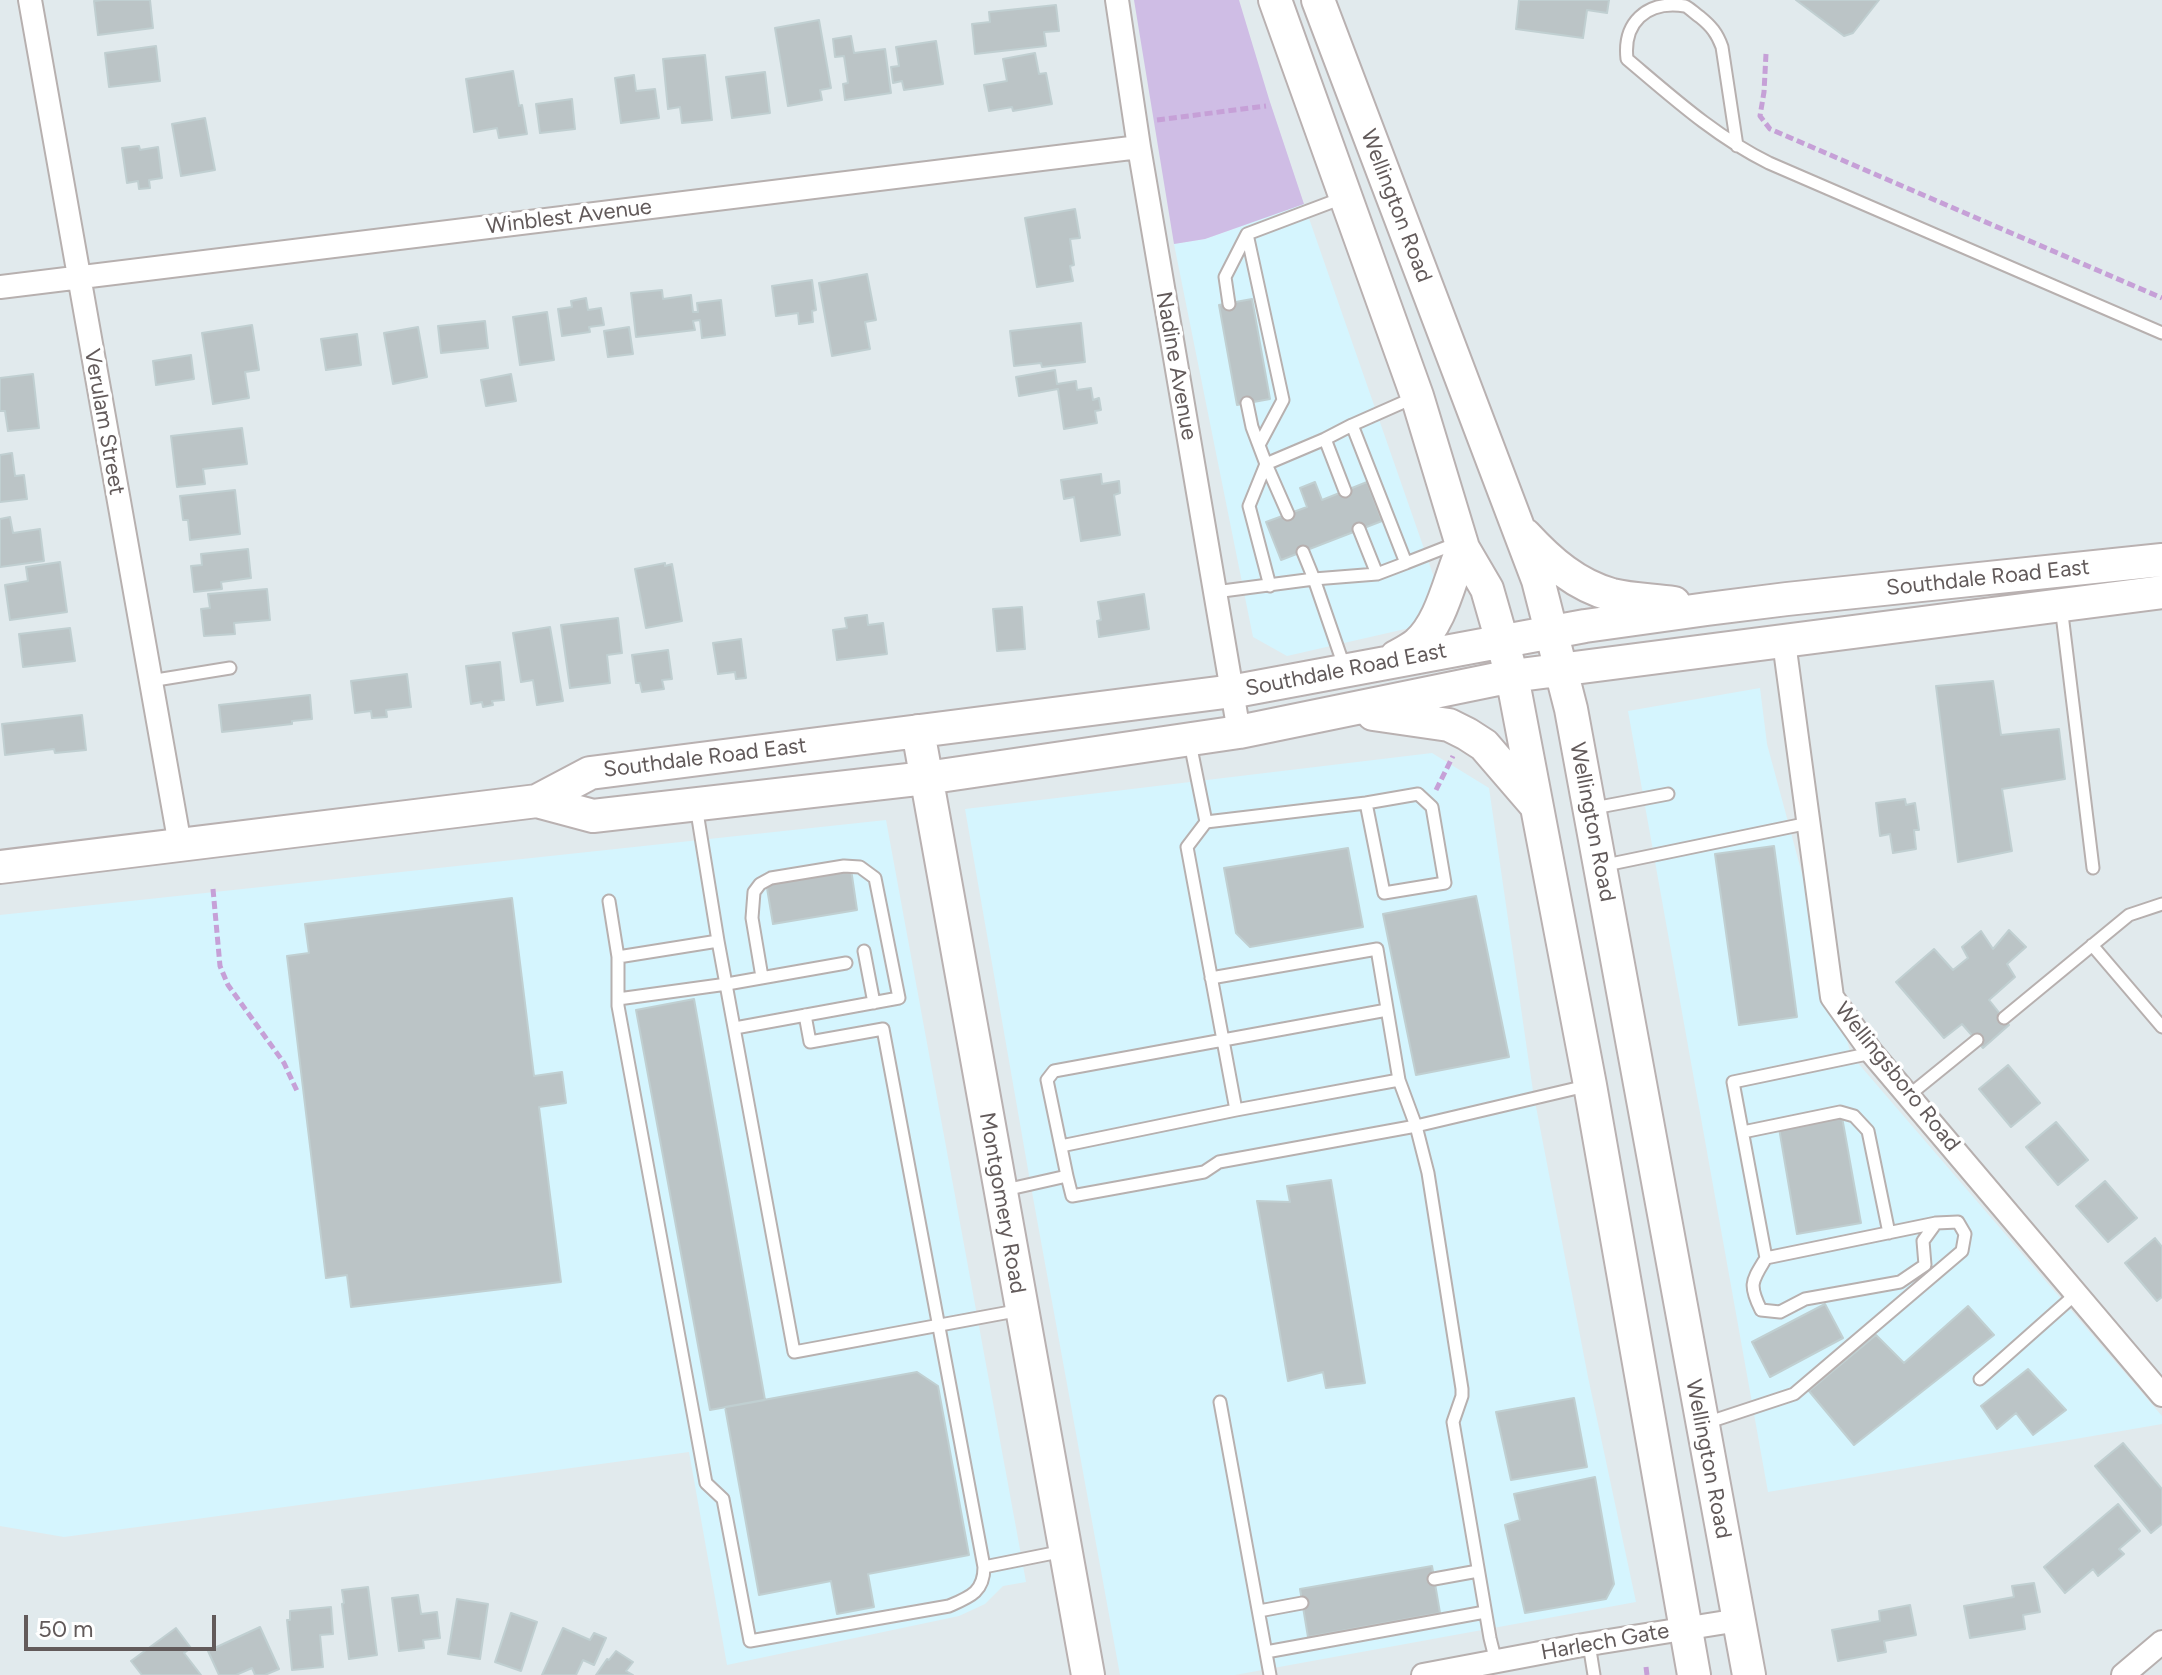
<!DOCTYPE html>
<html>
<head>
<meta charset="utf-8">
<style>
	body { margin:0 }
	#map { position:relative; width:2162px; height:1675px; overflow:hidden; background:#e1eaed; font-family:Figtree,sans-serif }
	canvas { display:block }
	.scale { position:absolute; left:24px; top:1615px; width:192px; height:36px; box-sizing:border-box; border:4px solid #625a5a; border-top:0; padding-left:10px; font-size:24px; line-height:28px; white-space:nowrap; color:#625a5a; -webkit-text-stroke:6px #fff; paint-order:stroke }
</style>
</head>
<body>
<div id="map">
<canvas width="2162" height="1675"></canvas>
<div class="scale">50 m</div>
</div>
<script>
const c = document.querySelector('canvas').getContext('2d');
c.lineJoin = 'round';
function fillPath(path, color) { c.fillStyle = color; c.fill(path, 'evenodd'); }
function trace(path, color, width, dash) { c.strokeStyle = color; c.lineWidth = width; c.lineCap = dash ? 'butt' : 'round'; c.setLineDash(dash || []); c.stroke(path); }
function drawText(font, color, halo, rows, align = 'center') {
  c.font = font + ' Figtree,sans-serif'; c.lineWidth = 7; c.setLineDash([]); c.textBaseline = 'middle'; c.strokeStyle = halo; c.fillStyle = color; for (const [text, x, y, turn = 0] of rows) {
    c.save(); c.translate(x, y); c.rotate((+turn || 0) * Math.PI / 180); c.textAlign = isNaN(turn) ? turn : align; if (halo) c.strokeText(text, 0, 0); c.fillText(text, 0, 0); c.restore();
  }
}
const commercial = new Path2D(`
	M1304,204L1437,586L1414,627L1287,656L1253,637L1174,244L1205,239Z
	M1760,688L1767,744L1851,1055L2162,1416V1424L1768,1492L1628,711Z
	M1432,753L1489,788L1533,1091L1588,1377L1636,1602L1235,1675H1120L1030,1181L965,809Z
	M886,820L1026,1582L1003,1586L985,1604L959,1616L727,1665L689,1452L64,1537L0,1526V915Z`);
const green = new Path2D(`
	M1134,0H1239L1269,99L1304,204L1205,239L1174,244Z`);
const building = new Path2D(`
	M103,0H150L153,28L98,35L94,1Z
	M1519,0H1609L1607,13L1587,10L1583,38L1516,29Z
	M1796,0H1879L1853,33L1844,36Z
	M1056,5L1059,31L1044,32L1046,46L975,54L972,24L990,22L989,12Z
	M819,20L831,88L820,90L822,100L788,106L775,28Z
	M851,36L854,53L885,49L891,93L845,100L843,84L848,83L844,56L835,57L833,39Z
	M936,41L943,84L904,90L902,81L893,83L891,67L899,66L896,47Z
	M156,46L160,81L109,87L105,53Z
	M1035,53L1039,74L1046,73L1052,104L1013,111L1012,107L989,111L984,85L1007,81L1003,59Z
	M705,55L712,120L682,123L680,107L668,109L663,59Z
	M513,71L519,106L522,105L527,134L499,138L497,128L474,132L466,79Z
	M765,72L770,113L732,118L726,77Z
	M634,75L636,91L655,89L659,118L621,123L615,78Z
	M572,99L575,129L540,133L536,104Z
	M205,118L215,170L181,176L172,124Z
	M139,146L140,150L158,147L162,178L149,180L150,188L139,189L138,181L127,183L122,148Z
	M1075,209L1080,238L1070,239L1074,265L1070,266L1073,281L1037,287L1025,218Z
	M867,274L876,320L865,322L870,349L832,356L819,283Z
	M812,280L816,310L812,311L813,322L799,324L798,313L776,316L772,286Z
	M662,290L663,299L691,295L693,312H698L697,303L721,300L725,335L702,338L700,320L693,321L695,330L636,337L631,293Z
	M586,298L588,310L601,308L604,325L589,327L590,332L562,336L558,309L572,307L571,301Z
	M1252,299L1270,399L1237,405L1219,305Z
	M547,312L554,360L520,365L513,317Z
	M485,321L488,348L441,353L438,326Z
	M1081,323L1085,362L1042,367L1041,363L1014,366L1010,331Z
	M252,325L259,370L245,372L249,398L213,404L202,333Z
	M418,327L427,377L393,384L384,333Z
	M629,327L633,354L608,357L604,331Z
	M357,334L361,365L326,370L321,339Z
	M191,355L194,379L156,385L153,361Z
	M1055,370L1057,384L1076,381L1077,390L1091,388L1093,400L1099,398L1101,410L1095,411L1097,423L1064,429L1058,389L1019,396L1016,377Z
	M33,374L39,428L8,431L5,411H0V378Z
	M511,374L516,401L486,406L481,380Z
	M242,428L247,464L203,469L205,484L177,487L171,436Z
	M12,453L15,476L24,475L27,499L0,502V455Z
	M1101,474L1102,484L1119,481L1120,493L1114,495L1120,535L1081,541L1074,497L1064,499L1061,480Z
	M1315,482L1322,500L1367,482L1382,521L1281,560L1266,522L1307,507L1300,488Z
	M235,490L240,534L190,540L188,520H183L180,496Z
	M10,517L13,533L40,529L44,561L0,567V519Z
	M248,549L251,578L221,582L222,589L194,592L191,566L202,565L201,554Z
	M60,562L67,612L10,620L5,585L28,581L26,567Z
	M665,563V566L672,564L682,621L646,628L635,569Z
	M267,589L270,620L234,623L235,634L204,636L201,609L210,608L208,594Z
	M1144,594L1149,629L1099,637L1097,621L1101,620L1098,602Z
	M1022,607L1025,649L997,651L993,609Z
	M867,615L868,625L883,623L887,654L837,660L833,630L847,628L845,618Z
	M618,618L622,653L607,655L610,683L570,688L561,625Z
	M550,627L563,701L537,705L533,680L521,682L513,633Z
	M70,628L75,661L23,667L19,634Z
	M741,639L746,678L736,679L735,672L718,674L713,643Z
	M668,650L672,679L662,680L664,689L642,692L640,683H636L632,655Z
	M500,662L504,700L492,701L493,705L483,707L482,702L471,704L466,666Z
	M407,674L411,707L386,710L387,717L372,718L371,711L355,713L351,681Z
	M1993,681L2001,735L2059,729L2065,779L2002,789L2012,851L1958,862L1936,686Z
	M310,695L312,719L292,721V724L222,732L219,705Z
	M82,715L86,750L55,753L54,749L5,755L2,724Z
	M1905,799L1906,805L1915,803L1919,830H1914L1916,849L1893,853L1890,834L1880,836L1876,803Z
	M1774,846L1797,1017L1739,1025L1715,854Z
	M1348,848L1363,927L1250,947L1236,933L1224,868Z
	M851,869L857,910L773,924L766,882Z
	M1476,896L1509,1057L1416,1075L1383,914Z
	M512,898L534,1076L562,1072L566,1103L539,1107L561,1282L351,1307L347,1275L326,1278L287,956L309,953L305,924Z
	M2009,930L2026,947L2007,964L2015,977L1989,1000L2009,1025L1983,1048L1962,1024L1944,1038L1896,982L1934,949L1953,970L1968,958L1962,947L1981,931L1993,949Z
	M694,999L765,1400L710,1410L636,1010Z
	M2008,1065L2040,1103L2011,1127L1979,1089Z
	M1842,1117L1861,1223L1797,1234L1779,1128Z
	M2056,1122L2088,1160L2058,1185L2026,1147Z
	M1331,1180L1365,1383L1326,1388L1323,1372L1288,1381L1257,1201L1290,1202L1287,1186Z
	M2105,1181L2137,1218L2108,1242L2076,1206Z
	M2155,1238L2162,1247V1297L2157,1301L2125,1263Z
	M1825,1304L1843,1338L1770,1377L1752,1342Z
	M1968,1306L1994,1335L1854,1445L1809,1391L1876,1335L1904,1363Z
	M2028,1369L2066,1410L2033,1435L2016,1413L1997,1429L1981,1406Z
	M917,1372L938,1386L969,1555L868,1574L874,1607L837,1614L831,1581L759,1595L725,1407Z
	M1574,1398L1587,1467L1511,1480L1496,1412Z
	M2123,1443L2162,1489V1524L2151,1533L2095,1466Z
	M1595,1477L1614,1584L1606,1599L1525,1613L1505,1525L1520,1520L1514,1494Z
	M2118,1504L2140,1531L2119,1549L2124,1554L2098,1576L2093,1569L2065,1593L2044,1567Z
	M1432,1566L1440,1613L1308,1637L1300,1589Z
	M2034,1583L2040,1612L2023,1615L2025,1629L1970,1638L1964,1606L2014,1597L2012,1586Z
	M368,1587L377,1655L349,1659L342,1604L344,1603L342,1590Z
	M418,1595L421,1614L437,1612L440,1638L423,1640L424,1648L399,1651L392,1598Z
	M457,1599L488,1604L480,1659L448,1654Z
	M1910,1605L1916,1635L1884,1641L1886,1652L1838,1661L1832,1630L1880,1621L1879,1611Z
	M331,1607L333,1634L320,1635L323,1667L292,1670L287,1620H290V1611Z
	M511,1613L537,1622L521,1671L495,1662Z
	M260,1627L279,1669L265,1675H255L252,1668L236,1675H219L208,1651Z
	M176,1628L191,1648L184,1653L201,1675H142L131,1661Z
	M563,1628L590,1640L594,1633L606,1638L594,1665L583,1660L576,1675H542Z
	M616,1651L633,1662L626,1671L633,1675H596L607,1659L609,1660Z`);
const path = new Path2D(`
	M1766,54L1764,92L1760,116L1770,129L2162,298
	M1157,120L1266,106
	M1436,790L1453,756
	M213,889L220,966L228,985L284,1063L298,1093
	M1646,1667L1647,1675`);
const lane = new Path2D(`
	M1737,146L1722,47C1717,33 1711,26 1700,17C1695,14 1690,8 1685,6C1645,0 1623,24 1627,59C1672,97 1716,137 1769,163L2162,333
	M1247,234L1283,400L1259,445
	M1229,304L1225,277L1247,234L1345,197
	M1247,403L1252,427L1266,464L1249,506L1270,586
	M1325,439L1352,425
	M1288,514L1266,464L1325,439L1345,491
	M1359,529L1377,574
	M1303,552L1314,579L1377,574L1406,563L1352,425L1413,398
	M1406,563L1457,543
	M1215,592L1314,579L1344,666
	M2061,606L2093,868
	M150,681L230,668
	M1190,743L1206,822L1366,803L1418,794L1432,807L1445,883L1384,893L1366,803
	M696,806L718,941L794,1352L1021,1310
	M1594,808L1668,794
	M1206,822L1187,847L1236,1110
	M1601,866L1809,823
	M609,901L618,957V1006L706,1483L723,1499L750,1641L949,1606C970,1597 984,1592 984,1567L1064,1551
	M2092,945L2162,1027
	M864,951L874,1003
	M618,957L718,941
	M1211,978L1377,949L1399,1080L1416,1126L1428,1173L1462,1389V1396L1453,1422L1490,1638L1496,1662
	M618,999L727,984L846,963
	M805,1015L810,1042L883,1029L984,1567
	M2004,1018L2129,915L2162,904
	M735,1028L899,998L875,878L860,867L844,866L771,878L760,884L754,892L752,918L762,977
	M1872,1053L1733,1082L1766,1258C1752,1281 1748,1284 1761,1310L1780,1312L1805,1299L1900,1282L1925,1265L1923,1241L1936,1223
	M1908,1096L1977,1040
	M1743,1132L1840,1112L1854,1116L1868,1131L1889,1233
	M1061,1146L1236,1110L1399,1080
	M1067,1176L1072,1196L1204,1172L1219,1162L1416,1126L1586,1086
	M1005,1190L1067,1176L1047,1080L1054,1071L1387,1010
	M1980,1379L2077,1293
	M1220,1402L1270,1675
	M1706,1423L1794,1394L1962,1251L1965,1234L1958,1222L1936,1223L1766,1258
	M1434,1579L1478,1571
	M1259,1611L1302,1603
	M1589,1644L1594,1675
	M1266,1652L1485,1612`);
const street = new Path2D(`
	M30,0L180,845
	M1117,0L1139,147L1239,732
	M0,287L1139,147
	M1784,642L1832,997L1872,1053L2162,1395
	M1423,1675L1577,1646L1739,1620
	M2123,1675L2162,1642`);
const secondary = new Path2D(`
	M1275,0L1417,396L1463,548L1487,589L1512,676L1590,1085L1694,1675
	M1318,0L1538,580L1571,709L1749,1675
	M1525,535C1550,562 1576,585 1612,595C1632,600 1654,600 1674,603
	M1396,657C1403,653 1411,649 1417,644C1442,623 1450,577 1463,548
	M1373,714L1449,725L1467,734L1484,745L1534,803
	M918,731L1088,1675
	M537,801L593,816L926,778L1239,732L1512,676L2162,592
	M0,867L537,801L590,773L1241,690L1585,626L1707,609L1787,599L2162,560`);
const streetNames = [
	["Wellington Road",1396,206,69],
	["Winblest Avenue",569,217,-7],
	["Nadine Avenue",1176,366,80],
	["Verulam Street",104,422,80],
	["Southdale Road East",1988,578,-6],
	["Southdale Road East",1346,670,-11],
	["Southdale Road East",705,758,-7],
	["Wellington Road",1592,822,79],
	["Wellingsboro Road",1897,1077,51],
	["Montgomery Road",1002,1203,80],
	["Wellington Road",1708,1459,79],
	["Harlech Gate",1605,1642,-10]
];
fillPath(commercial, '#d5f5fe');
fillPath(green, '#cfbde5');
fillPath(building, '#bbc4c6');
trace(building, '#c0cfd1', 2);
trace(lane, '#b7b0af', 15);
trace(street, '#b7b0af', 26);
trace(secondary, '#b9b1b1', 36);
trace(path, '#c6a0d7', 5, [8, 4]);
trace(lane, '#fff', 11);
trace(street, '#fff', 22);
trace(secondary, '#fff', 32);
drawText('22px', '#625a5a', '#fff', streetNames);
</script>
</body>
</html>
